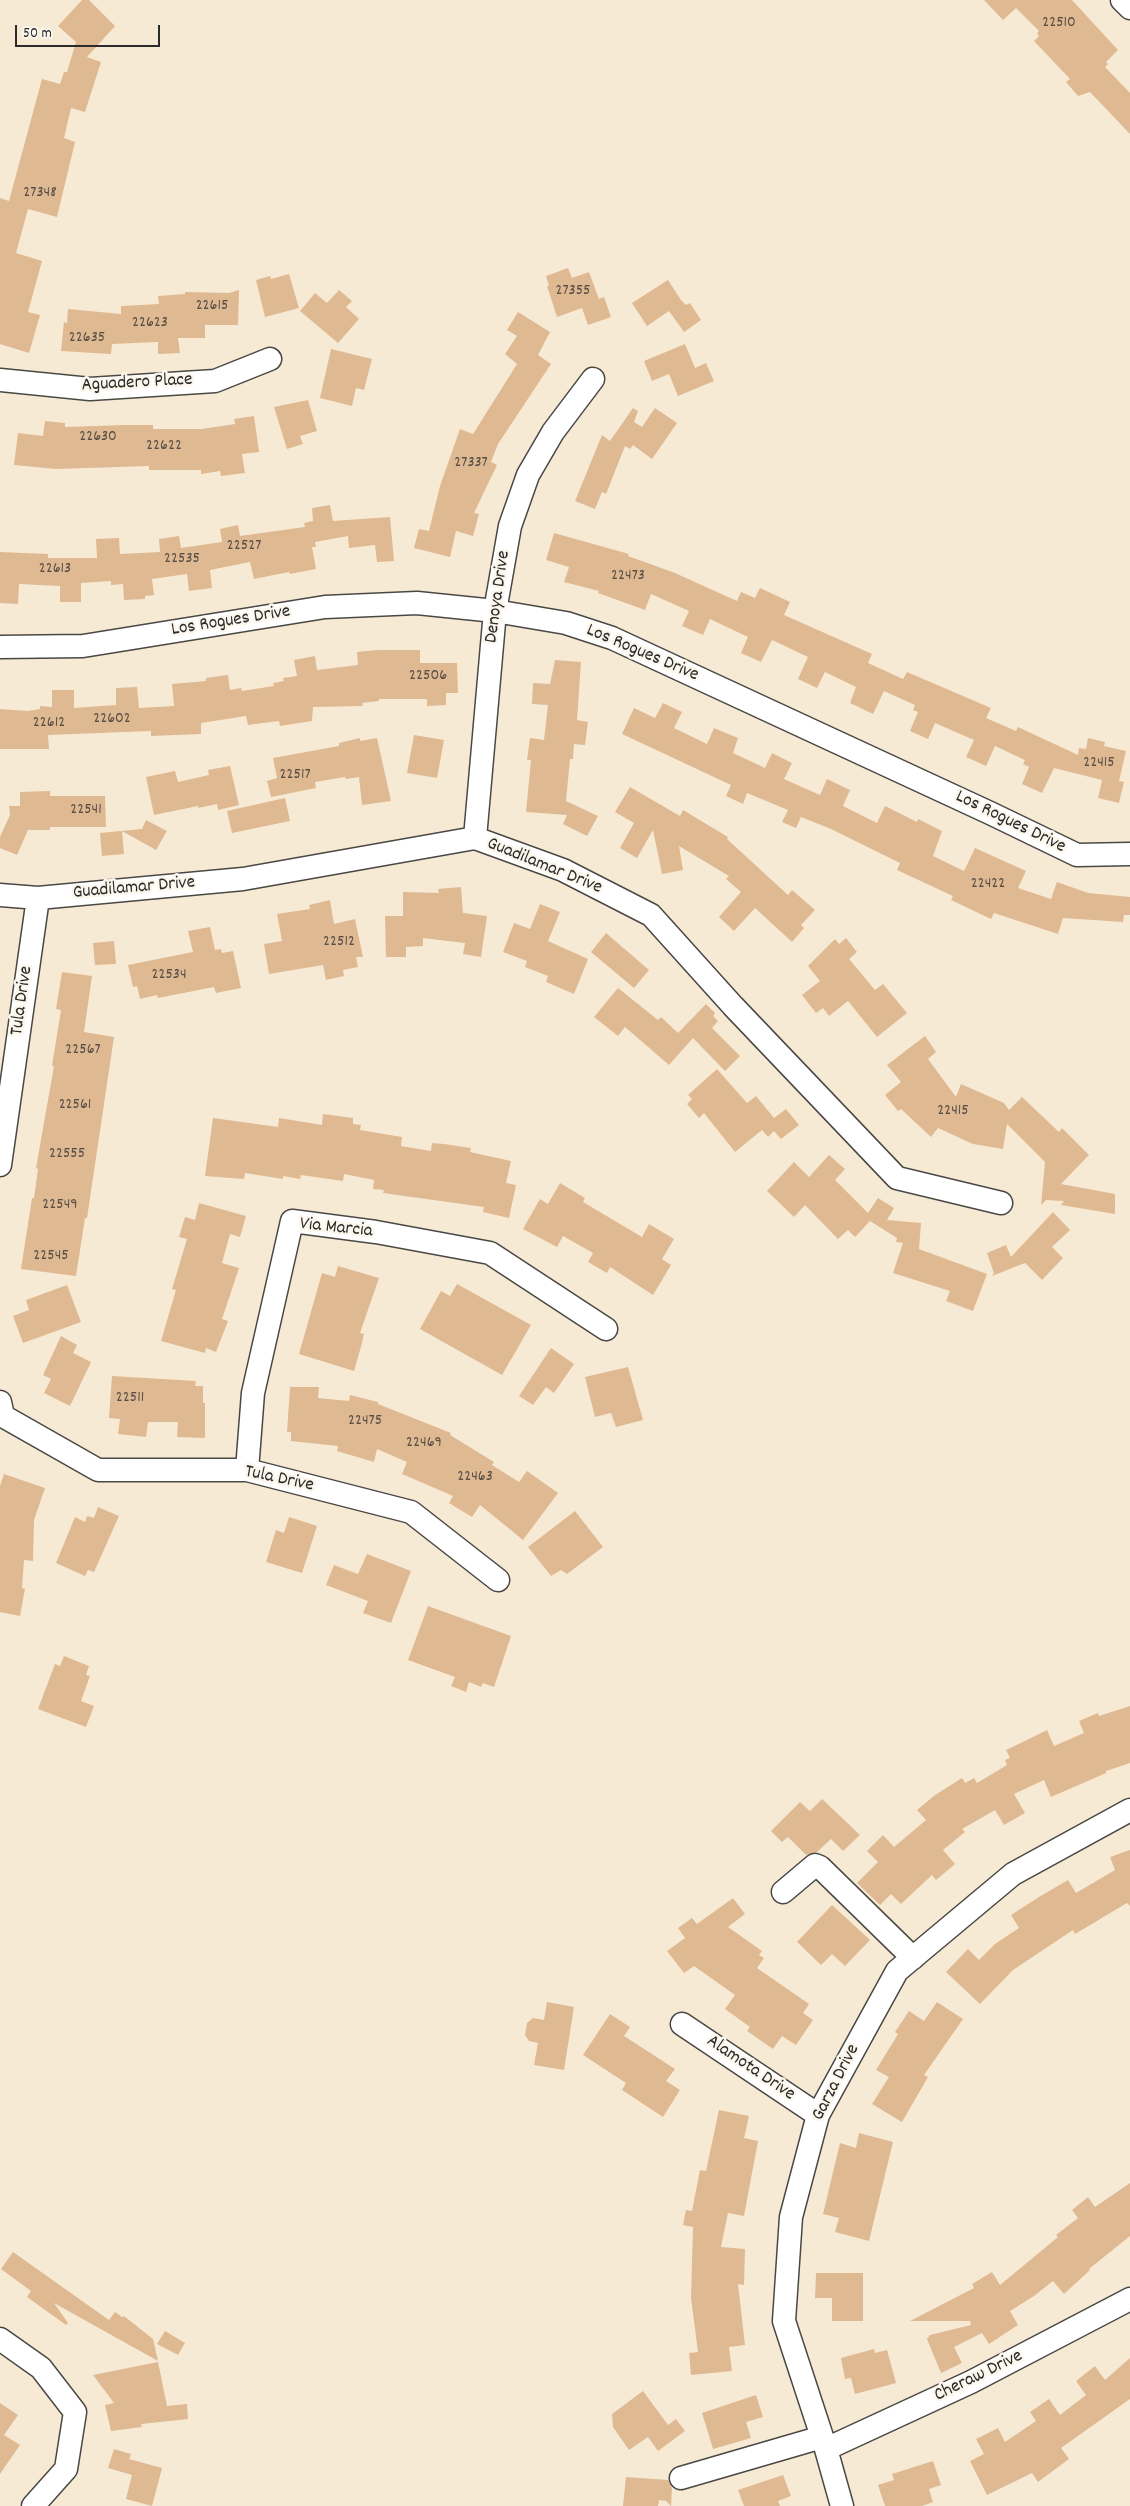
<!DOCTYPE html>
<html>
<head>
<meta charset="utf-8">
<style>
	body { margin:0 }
	#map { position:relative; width:1130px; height:2506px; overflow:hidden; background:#f7ead5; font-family:Dekko,sans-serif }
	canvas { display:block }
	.scale { position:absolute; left:15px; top:25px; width:145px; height:22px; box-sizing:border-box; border:2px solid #2b2b2b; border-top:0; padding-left:6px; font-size:15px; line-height:18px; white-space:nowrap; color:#2b2b2b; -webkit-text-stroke:4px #fbf7ec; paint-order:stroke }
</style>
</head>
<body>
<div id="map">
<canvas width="1130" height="2506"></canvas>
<div class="scale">50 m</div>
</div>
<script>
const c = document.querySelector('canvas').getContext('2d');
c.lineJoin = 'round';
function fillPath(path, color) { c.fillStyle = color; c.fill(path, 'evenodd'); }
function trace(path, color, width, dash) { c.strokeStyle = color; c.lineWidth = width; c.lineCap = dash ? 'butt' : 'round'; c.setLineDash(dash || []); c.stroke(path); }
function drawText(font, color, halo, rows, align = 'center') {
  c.font = font + ' Dekko,sans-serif'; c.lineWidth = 5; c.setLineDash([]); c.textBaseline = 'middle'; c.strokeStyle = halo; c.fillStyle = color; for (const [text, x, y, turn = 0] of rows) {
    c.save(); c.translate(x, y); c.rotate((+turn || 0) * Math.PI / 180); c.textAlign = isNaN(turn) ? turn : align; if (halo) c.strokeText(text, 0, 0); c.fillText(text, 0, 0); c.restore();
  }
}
const building = new Path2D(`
	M82,0H89L115,26L87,57L101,62L85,112L71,108L64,138L75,142L57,217L28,209L16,253L42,261L28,312L40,315L29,353L0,344V198L9,201L42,79L60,84L64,72H67L76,42L58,26Z
	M984,0H1072L1118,50L1106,62L1108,64L1105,67L1130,93V134L1090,92L1078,96L1066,82L1070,79L1034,41L1039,36L1037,33L1039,31L1016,8L1003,20Z
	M568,268L572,278L589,272L599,299L604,297L611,317L588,325L582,308L557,317L547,286H549L546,276Z
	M289,274L299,308L265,317L256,280L270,276L271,279Z
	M668,280L681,300L686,305L690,303L701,320L684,332L669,311L647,326L632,303Z
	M239,290L238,325H205V338H178L180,353L158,354V342L112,344L111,354L61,351L64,322L67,323L68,309L121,314V306L159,304L158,296L185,294V292L229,293Z
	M339,290L352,301L346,307L359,319L338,343L300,311L315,293L327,303Z
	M518,312L550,332L538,355L551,364L498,444L491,462L497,465L474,513L479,514L473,536L456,531L450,557L414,548L419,529L429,531L440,486L460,429L473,434L517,364L505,354L517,336L507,330Z
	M685,344L695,368L706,363L714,381L678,396L669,374L652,381L644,361Z
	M331,349L372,359L364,390L356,388L352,406L320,398Z
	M308,400L317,431L300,436L303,444L287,449L274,407Z
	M633,408L638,411L634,422L642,427L655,408L677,423L652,459L633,445L630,449L625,446L606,494L602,492L595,509L575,501L602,435L610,441Z
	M254,416L259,452L242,454L245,473L221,476L220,471L201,474V470H149V466L56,469L14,465L18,433L43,436L45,421L65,423V427L125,425H153V429H202L235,424L234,419Z
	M330,505L333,521L390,517L394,561L377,562L375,545L349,548L348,536L315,542L316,547H312L316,569L290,574L289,572L254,579L250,562L210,570L212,588L189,591L187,574L152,579L154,595L145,596V599L124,600L123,584L111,585V581L81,583V602H60V586L19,584L18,604L0,603V552L48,554V558H97L96,539L119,538L120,554L160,552L159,539L179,536L181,548L222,542L220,529L238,525L240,536L305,527L304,523L313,521L312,508Z
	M554,533L629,554L628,556L675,573L737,601L741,592L755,598L760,588L790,602L784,615L872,654L868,663L903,679L907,672L991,708L986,718L1016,731L1018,727L1078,755L1079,748L1086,749L1088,738L1105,742L1104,746L1126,751L1119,781L1124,782L1119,803L1098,798L1102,780L1054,768L1042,793L1022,784L1029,767L1023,764L1025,760L995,746L986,766L966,757L974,740L935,723L928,739L910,731L918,712L913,710L915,705L884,691L873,714L850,703L856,687L825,672L817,688L798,679L808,657L772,640L761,662L741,653L748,637L710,619L703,635L682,626L689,611L651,594L645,610L598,593L599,591L564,582L569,567L546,560Z
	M377,650H420V663H457L458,693H446V705L427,706V699H379V701L362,703L363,706L313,707L312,721L280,726L279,721L248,725L246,716L201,723V734L151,736V731L48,735L49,749H0V709L28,711L40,709V706L52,707V690H74V708L116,705V688L137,687L139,708L174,706L172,684L206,681V678L228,675L230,690L241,688L242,691L274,686L273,683L284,681L283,678L297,676L294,660L315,656L317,670L358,665L357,652Z
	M555,660L581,662L577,720L588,722L585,745L574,744L573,759H570L566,801L598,816L587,836L563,824L567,815L526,812L531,760H527L530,738L544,740L548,705L532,704L533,683L550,684Z
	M663,703L682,712L674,728L707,744L714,728L738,738L733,753L765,768L772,753L792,763L784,779L820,795L827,779L850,790L843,806L877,823L885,806L917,822L918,819L942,831L933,856L964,871L975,848L1026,871L1018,888L1051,899L1057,882L1088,893L1130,897V915H1124L1123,922L1063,918L1058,934L994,913L991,919L951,900L953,896L897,870L900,863L831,829L801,817L796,828L782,822L788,810L747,793L743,804L726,796L731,785L622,734L634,708L655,718Z
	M414,735L444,740L437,778L407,773Z
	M360,738V741L377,738L391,801L362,805L359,777L346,779L345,777L315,782L316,788L271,797L267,781L277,778L273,758L339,746V743Z
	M230,766L239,805L218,810L217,804L198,808V806L154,815L146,777L175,771L178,782L209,775L208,770Z
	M630,787L680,816L683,810L728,837L727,839L788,895L792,890L815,910L801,925L804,928L792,942L755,908L734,931L719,917L741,892L726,879L729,876L679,846L683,870L662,874L653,830L637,858L620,848L634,823L615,812Z
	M50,791V796H105L106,827H50V830H28L17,855L0,848V837L10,815L9,806H20V792Z
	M285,798L290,821L232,833L227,811Z
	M146,820L167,831L156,850L122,831L124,854L102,856L100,833L142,829Z
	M461,887L463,913L487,916L481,957L463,954L465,943L423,938V946L406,947V957H386L385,916H403V892L439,893L438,889Z
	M330,900L334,924L355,919L363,957H356L358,967L343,970L344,976L326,980L323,965L269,974L264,944L282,941L277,914L310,909L309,905Z
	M540,904L560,912L548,941L588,959L574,994L546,982L548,976L525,967L527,961L503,952L514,923L530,929Z
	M210,927L215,950L221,949L222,953L233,951L241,988L216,993L214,987L158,998L157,995L140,999L137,986L133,987L128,965L193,952L188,931Z
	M606,933L649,970L634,988L591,952Z
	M846,938L857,952L849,959L875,990L883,984L907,1013L877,1037L848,1001L829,1016L823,1008L816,1013L802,995L820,981L808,966L835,939L839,944Z
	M114,941L116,964L95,965L93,943Z
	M62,972L92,976L84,1032L114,1037L87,1218H85L76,1276L21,1269L32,1198H34L38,1169L36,1168L54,1066H52L61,1010L56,1009Z
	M618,988L658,1020L661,1017L678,1033L706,1004L715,1013L713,1016L718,1021L712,1028L740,1056L725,1071L693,1038L669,1065L625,1027L618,1036L594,1017Z
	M925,1036L936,1052L928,1059L956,1097L961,1084L1004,1103L1009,1110L1022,1097L1059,1132L1062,1128L1089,1155L1061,1184L1115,1194V1214L1061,1205L1064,1201L1046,1200L1041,1205L1045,1162L1007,1124L1003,1149L973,1144L938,1128L931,1137L901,1109L898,1111L885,1095L901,1082L887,1065Z
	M717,1069L747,1103L756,1096L774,1118L786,1109L799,1125L781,1139L774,1131L768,1137L762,1130L735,1152L704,1113L699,1118L687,1104L692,1099L688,1095Z
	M323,1114L353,1118V1124L361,1125L360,1130L402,1137L401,1146L431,1151L432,1143L444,1144L471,1148L470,1152L511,1161L506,1183L516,1185L509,1218L483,1212L484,1207L383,1193L384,1190L373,1189L374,1180L344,1174L343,1181L301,1175L300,1179L283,1176V1179L245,1173L244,1179L205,1176L213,1118L278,1127L279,1118L322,1125Z
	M829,1155L845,1169L835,1180L868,1213L878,1198L894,1208L887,1220L921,1223L919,1249L987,1274L973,1311L946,1301L950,1291L893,1273L903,1243L896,1242L897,1238L870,1221L855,1237L848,1230L838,1239L805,1205L794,1217L767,1191L794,1162L809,1177Z
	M560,1183L585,1198L583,1202L642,1237L649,1224L674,1239L662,1259L671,1265L653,1295L610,1267L607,1273L588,1262L593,1253L563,1236L557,1247L523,1229L540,1199L548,1204Z
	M199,1203L246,1216L240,1237L230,1234L222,1263L239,1268L222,1319L228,1321L216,1352L206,1348L205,1353L161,1341L176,1290L172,1289L187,1239L179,1237L185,1217L195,1220Z
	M1053,1212L1070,1230L1052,1247L1063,1258L1042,1280L1025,1263L992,1276L994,1273L987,1253L1006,1245L1011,1257Z
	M338,1266L379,1278L360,1333L364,1334L362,1343L354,1371L299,1354L322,1273L335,1277Z
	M457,1284L531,1325L502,1375L420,1329L441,1291L450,1296Z
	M67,1285L81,1322L23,1343L13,1316L29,1310L26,1300Z
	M61,1336L77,1345L73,1353L91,1362L70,1406L44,1393L51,1379L43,1375Z
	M551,1348L574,1364L554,1393L546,1387L533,1405L519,1396Z
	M628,1367L643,1420L616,1427L611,1413L595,1417L585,1377Z
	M112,1376L196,1381L195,1386H203V1403H205V1438L177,1437L178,1422H148L146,1437L118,1434L120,1419L109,1418Z
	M290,1387H319L318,1398L349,1401L350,1395L378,1402V1404L451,1433L450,1435L494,1462L492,1465L519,1482L527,1471L558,1493L523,1540L480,1505L472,1517L449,1503L453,1496L402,1474L407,1462L377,1449L374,1462L337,1451L338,1446L291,1441V1432H287Z
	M4,1474L45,1488L34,1520L33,1561L24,1560L22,1588L25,1589L20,1616L0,1612V1486Z
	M98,1507L119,1516L94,1572L88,1570L85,1576L56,1563L75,1517L85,1522L87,1516L94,1518Z
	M575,1511L603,1547L567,1574L561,1570L551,1576L528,1547Z
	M289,1517L317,1526L302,1573L266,1562L276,1530L284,1533Z
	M367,1554L411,1571L391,1623L363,1613L368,1601L326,1585L334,1565L358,1574Z
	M428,1606L511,1636L494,1687L483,1683L481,1687L469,1682L466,1692L451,1686L455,1677L408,1660Z
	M64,1656L89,1666L86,1675L90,1676L81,1701L94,1706L86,1727L38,1709L55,1664L60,1666Z
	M1130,1706V1763L1106,1771V1773L1051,1797L1044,1780L1014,1794L1025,1813L1004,1825L995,1810L962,1829L965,1832L943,1850L955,1864L936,1880L932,1875L901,1904L891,1894L880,1905L857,1883L878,1862L867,1851L883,1835L894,1847L926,1820L917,1810L935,1795L962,1778L965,1783L974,1778L977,1783L1007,1765L1005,1760L1010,1758L1006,1750L1029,1739L1047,1730L1054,1746L1084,1733L1079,1721L1098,1713L1099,1716Z
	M822,1799L860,1835L843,1851L831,1839L817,1852L806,1855L788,1837L782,1842L771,1831L800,1802L810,1811Z
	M1130,1850V1906L1127,1903L1075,1934L1073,1930L1013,1970L980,2004L946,1972L968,1949L979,1960L995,1944L1019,1928L1011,1915L1039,1897L1068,1880L1076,1893L1115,1870L1110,1857Z
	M733,1898L745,1914L728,1927L762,1951L759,1955L764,1958L757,1968L809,2004L803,2013L813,2020L796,2045L782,2036L773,2049L747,2031L750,2027L725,2009L735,1995L694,1966L684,1973L667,1951L685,1938L678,1928L692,1918L697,1924Z
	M832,1905L870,1940L845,1966L832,1954L821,1965L797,1942Z
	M547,2002L574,2007L564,2070L534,2065L538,2043L529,2041L525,2035L527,2023L533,2018L544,2020Z
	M937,2002L963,2019L924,2075L928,2077L902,2122L872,2104L889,2077L876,2070L898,2034L895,2032L909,2011L924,2021Z
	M610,2014L630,2027L624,2036L675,2069L666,2081L680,2090L663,2117L622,2090L626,2083L583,2055Z
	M719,2110L749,2116L744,2138L758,2141L744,2216L728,2213L721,2247L745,2249L744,2285L738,2284L745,2345L729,2347L732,2371L691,2375L689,2353L698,2352L691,2298L693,2227L683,2225L686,2210L692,2211L700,2170L706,2171Z
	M859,2133L893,2142L869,2241L835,2232L839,2218L823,2214L840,2143L856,2148Z
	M1130,2183V2236L1089,2269L1090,2270L1064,2294L1053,2281L1034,2296L1010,2311L1018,2325L989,2344L982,2333L954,2347L962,2363L941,2373L927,2339L930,2335L971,2325L970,2321H910L974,2288L972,2284L992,2272L1000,2285L1058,2237L1056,2235L1078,2218L1072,2210L1088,2197L1095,2207Z
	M13,2252L109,2320L115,2312L122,2317L124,2316L153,2339L158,2361L54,2303L68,2323L66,2325L27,2297L31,2291L1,2269Z
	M816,2273H863V2321H832V2298H815Z
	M165,2331L185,2343L178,2355L157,2344Z
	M874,2349L875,2353L887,2350L896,2383L855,2394L851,2378L845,2379L841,2358Z
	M1130,2358V2399L1061,2448L1069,2459L1038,2482L1032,2473L987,2495L970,2461L984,2454L976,2439L998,2428L1005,2442L1036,2421L1030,2412L1049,2399L1060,2415L1086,2395L1076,2381L1095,2366L1105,2380Z
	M158,2362L167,2406L187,2404L188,2419L141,2424L142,2427L111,2431L105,2405L114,2403L93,2375Z
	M643,2391L668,2425L676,2419L685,2431L658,2451L648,2437L629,2450L613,2427L612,2414Z
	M756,2395L763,2417L746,2422L751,2438L713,2449L702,2413Z
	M0,2403L18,2415L4,2435L20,2445L0,2474Z
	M114,2449L131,2454L129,2459L162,2468L152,2506L126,2499L132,2475L108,2468Z
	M933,2461L941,2485L929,2489L933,2502L922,2506H885L878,2485L894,2480L892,2474Z
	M783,2475L791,2496L778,2501L780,2506H744L738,2490Z
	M626,2477L668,2480L672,2488L671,2506L666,2501L659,2500L658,2506H623Z`);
const minor = new Path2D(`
	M1122,0L1130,8
	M0,380L90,389L215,381L270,359
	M0,647L83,646L325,607L417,603L495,611L566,623L612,638L990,813L1077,855L1130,854
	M475,838L495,611L510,526L528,475L553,432L593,379
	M0,895L38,898L243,879L475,838L563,870L651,915L733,1006L897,1178L1001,1203
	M0,1165L38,898
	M0,1402L3,1416L98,1470H247L411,1512L498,1580
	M247,1470L253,1393L292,1221L376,1232L490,1253L606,1329
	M783,1892L815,1865L820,1867L913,1958
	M682,2024L818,2115
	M0,2339L41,2368L75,2412L66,2469L33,2506
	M826,2449L971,2382L1130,2299
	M681,2478L822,2437
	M842,2506L826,2449L784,2321L791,2217L818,2115L897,1971L1013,1874L1130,1810`);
const numberNames = [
	["22510",1059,24],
	["27348",40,194],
	["27355",573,292],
	["22615",212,307],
	["22623",150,324],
	["22635",87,339],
	["22630",98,438],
	["22622",164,447],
	["27337",471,464],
	["22527",244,547],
	["22535",182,560],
	["22613",55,570],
	["22473",628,577],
	["22506",428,677],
	["22602",112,720],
	["22612",49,724],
	["22415",1099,764],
	["22517",295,776],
	["22541",86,811],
	["22422",988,885],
	["22512",339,943],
	["22534",169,976],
	["22567",83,1051],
	["22561",75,1106],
	["22415",953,1112],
	["22555",67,1155],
	["22549",60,1206],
	["22545",51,1257],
	["22511",130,1399],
	["22475",365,1422],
	["22469",424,1444],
	["22463",475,1478]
];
const streetNames = [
	["Aguadero Place",137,384,-3],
	["Denoya Drive",499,597,-82],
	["Los Rogues Drive",231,622,-9],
	["Los Rogues Drive",642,654,23],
	["Los Rogues Drive",1010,823,26],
	["Guadilamar Drive",544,867,22],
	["Guadilamar Drive",134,889,-5],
	["Tula Drive",23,1001,-82],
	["Via Marcia",336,1229,6],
	["Tula Drive",279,1480,12],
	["Alamota Drive",750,2069,34],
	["Garza Drive",837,2083,-63],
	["Cheraw Drive",979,2377,-26]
];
fillPath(building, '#dfb992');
trace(minor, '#4a4844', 25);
trace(minor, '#fff', 22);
drawText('16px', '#584e45', null, numberNames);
drawText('19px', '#2b2b2b', '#fbf7ec', streetNames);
</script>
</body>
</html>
